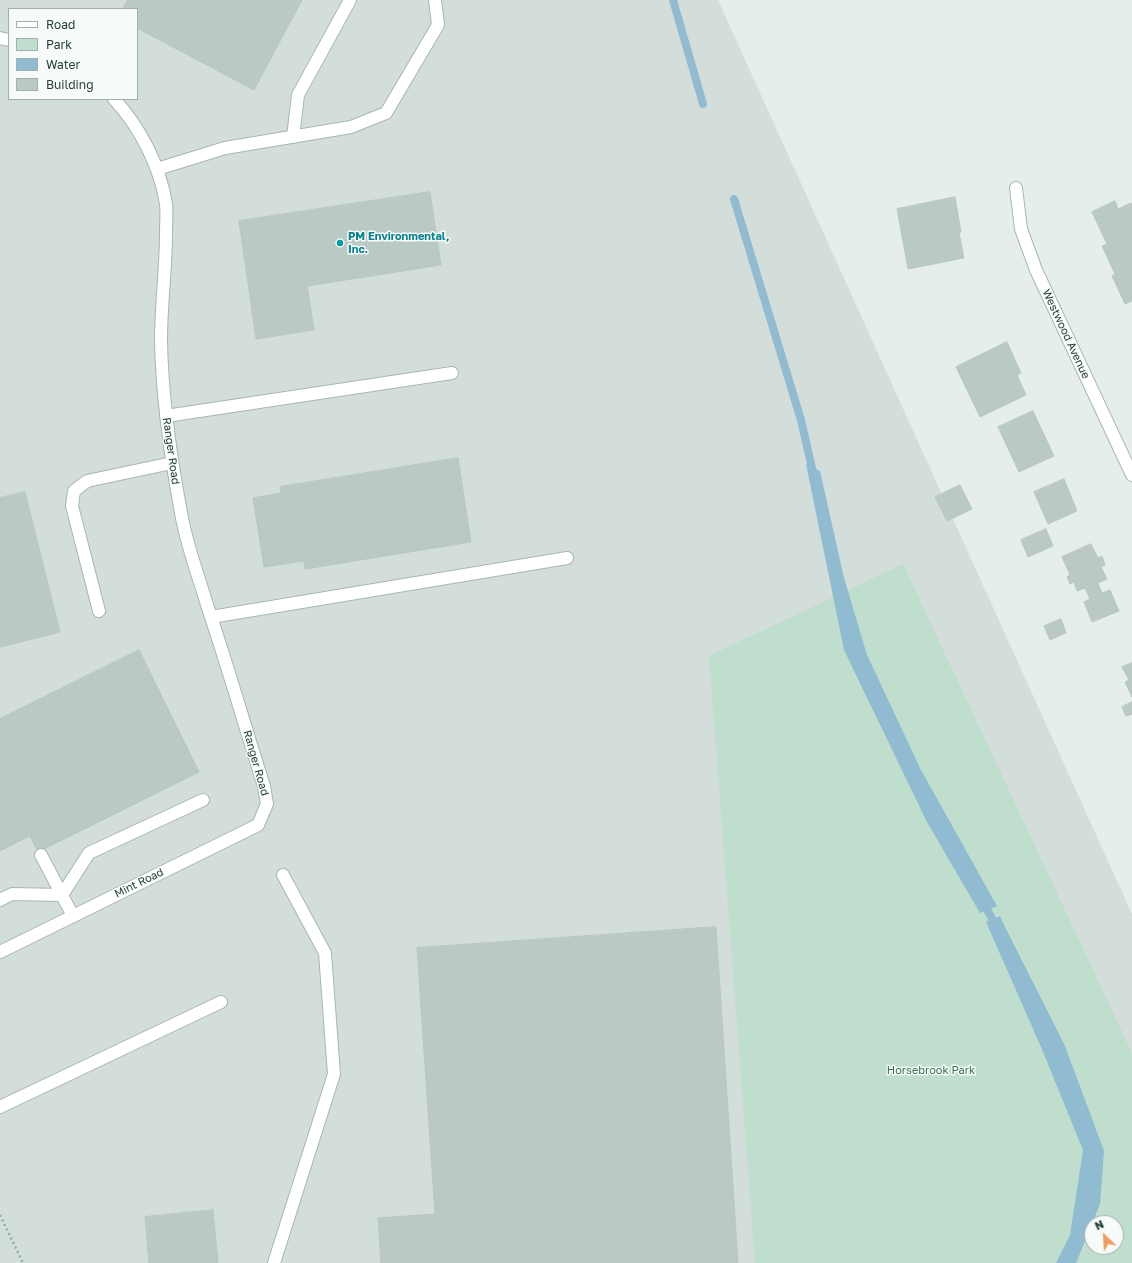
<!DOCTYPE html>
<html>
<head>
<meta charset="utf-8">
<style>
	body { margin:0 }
	#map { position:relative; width:1132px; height:1263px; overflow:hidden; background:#e5eeeb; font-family:"Golos Text",sans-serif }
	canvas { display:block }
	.legend { position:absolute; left:8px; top:8px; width:130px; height:92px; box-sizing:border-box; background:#f6faf9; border:1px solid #a2afae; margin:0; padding:5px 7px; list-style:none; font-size:12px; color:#253f3d }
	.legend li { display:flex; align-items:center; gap:8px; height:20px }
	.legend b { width:20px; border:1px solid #a2afae }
	.north { position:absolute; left:1084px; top:1215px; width:40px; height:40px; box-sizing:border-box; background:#f6faf9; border:1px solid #a2afae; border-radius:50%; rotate:335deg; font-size:11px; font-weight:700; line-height:16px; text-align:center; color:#253f3d }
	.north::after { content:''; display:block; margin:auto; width:14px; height:18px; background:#ed9e64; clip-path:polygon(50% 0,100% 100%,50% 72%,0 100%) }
</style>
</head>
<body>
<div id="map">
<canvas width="1132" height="1263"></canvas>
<ul class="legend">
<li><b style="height:5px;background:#fff"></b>Road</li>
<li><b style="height:11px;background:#bfdecd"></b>Park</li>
<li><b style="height:11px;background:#90bbd0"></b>Water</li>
<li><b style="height:11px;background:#bac9c5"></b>Building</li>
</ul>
<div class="north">N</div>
</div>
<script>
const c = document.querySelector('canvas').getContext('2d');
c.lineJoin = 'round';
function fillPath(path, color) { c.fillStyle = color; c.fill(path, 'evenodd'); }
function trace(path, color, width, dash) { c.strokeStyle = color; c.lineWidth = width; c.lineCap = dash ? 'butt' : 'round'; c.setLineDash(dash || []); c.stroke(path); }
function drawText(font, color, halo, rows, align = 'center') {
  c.font = font + ' "Golos Text",sans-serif'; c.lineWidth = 3; c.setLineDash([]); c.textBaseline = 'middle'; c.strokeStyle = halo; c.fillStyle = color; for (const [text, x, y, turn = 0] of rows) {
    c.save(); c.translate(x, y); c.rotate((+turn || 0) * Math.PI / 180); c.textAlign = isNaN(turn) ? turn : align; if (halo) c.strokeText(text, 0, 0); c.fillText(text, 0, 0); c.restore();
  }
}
const built = new Path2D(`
	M0,0H718L1132,914V1263H0ZM9,9H137V99H9ZM1092,1223H1116V1247H1092Z`);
const green = new Path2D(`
	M903,564L1132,1053V1263H755L709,656ZM1092,1223H1116V1247H1092Z`);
const water = new Path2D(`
	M806,464L820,471L844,578L867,655L921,770L997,906L980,913L927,822L844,650Z
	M1000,916L1002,921L1065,1046L1104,1151L1100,1204L1076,1263H1056L1070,1235L1083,1150L1041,1047L986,922Z`);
const stream = new Path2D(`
	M673,0L703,104
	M734,199L801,420L814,477
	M982,901L997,927`);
const building = new Path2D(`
	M128,0H302L254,90L137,28V9H123Z
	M430,192L441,265L307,286L314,330L256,339L239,221Z
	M955,197L961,232L959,233L964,258L908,269L897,209Z
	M1115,201L1118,209L1131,203L1132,204V301L1125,304L1112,276L1115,274L1102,246L1107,244L1092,212Z
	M1007,342L1021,373L1017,375L1026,395L980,417L956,367Z
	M1033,411L1054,456L1019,472L998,427Z
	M458,458L471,542L305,569L304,561L264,567L253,498L281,493L280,487Z
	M1064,479L1077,511L1048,524L1034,492Z
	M960,485L972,509L947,521L935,497Z
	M25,492L60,632L0,647V498Z
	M1046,529L1053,546L1028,557L1021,540Z
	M1091,544L1098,558L1102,556L1105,565L1101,567L1107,579L1098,583L1102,593L1110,590L1119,611L1092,622L1084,602L1090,599L1085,588L1077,591L1074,582L1070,584L1067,577L1070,575L1062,557Z
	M1061,619L1066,633L1050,640L1044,626Z
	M139,650L199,772L38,852L30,836L0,851V719Z
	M1132,663V697L1125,682L1129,680L1122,667Z
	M1132,702V714L1126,716L1122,707Z
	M716,927L738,1263H381L378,1218L435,1214L417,948Z
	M213,1210L218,1263H149L145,1217Z`);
const path = new Path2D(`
	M0,1215L23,1263`);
const minor = new Path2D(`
	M0,38L9,40
	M293,137L298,95L350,0
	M157,169L225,148L351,127L386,113L438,25L435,0
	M1016,188L1021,229L1036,270L1132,475
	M166,416L452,373
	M99,611L72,506L74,491L87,481L172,463
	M211,617L567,558
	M41,855L73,916
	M0,900L12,894L62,895L89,853L203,800
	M0,952L258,825L267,804L264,786C245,727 228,667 208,608C199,578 188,549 182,518C171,460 162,400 161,340C161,304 166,269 166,233C166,223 167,213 166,204C160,166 140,127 114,99
	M0,1107L221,1002
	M274,1263L334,1074L325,953L283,875`);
const markers = [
	[340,243,4,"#0f9aa8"]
];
const cultureNames = [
	["PM Environmental,",348,237],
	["Inc.",348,250]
];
const streetNames = [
	["Westwood Avenue",1066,334,65],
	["Ranger Road",171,451,82],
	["Ranger Road",256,763,74],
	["Mint Road",139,883,-26]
];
const parkNames = [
	["Horsebrook Park",931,1071]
];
fillPath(built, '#d3dedb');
fillPath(green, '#bfdecd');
fillPath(water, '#90bbd0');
trace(stream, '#90bbd0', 8);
fillPath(building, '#bac9c5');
trace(building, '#b8c7c4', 1);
trace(minor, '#a8b6b3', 14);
trace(path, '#87b0ab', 2.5, [2, 3]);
trace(minor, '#fff', 12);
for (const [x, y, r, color] of markers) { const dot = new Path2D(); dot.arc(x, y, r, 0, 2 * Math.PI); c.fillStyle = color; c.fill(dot); trace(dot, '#f6faf9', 1.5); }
drawText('bold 11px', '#0d838f', '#f6faf9', cultureNames, 'left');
drawText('11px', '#253f3d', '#f6faf9', streetNames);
drawText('11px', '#307557', '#f6faf9', parkNames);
</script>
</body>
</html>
